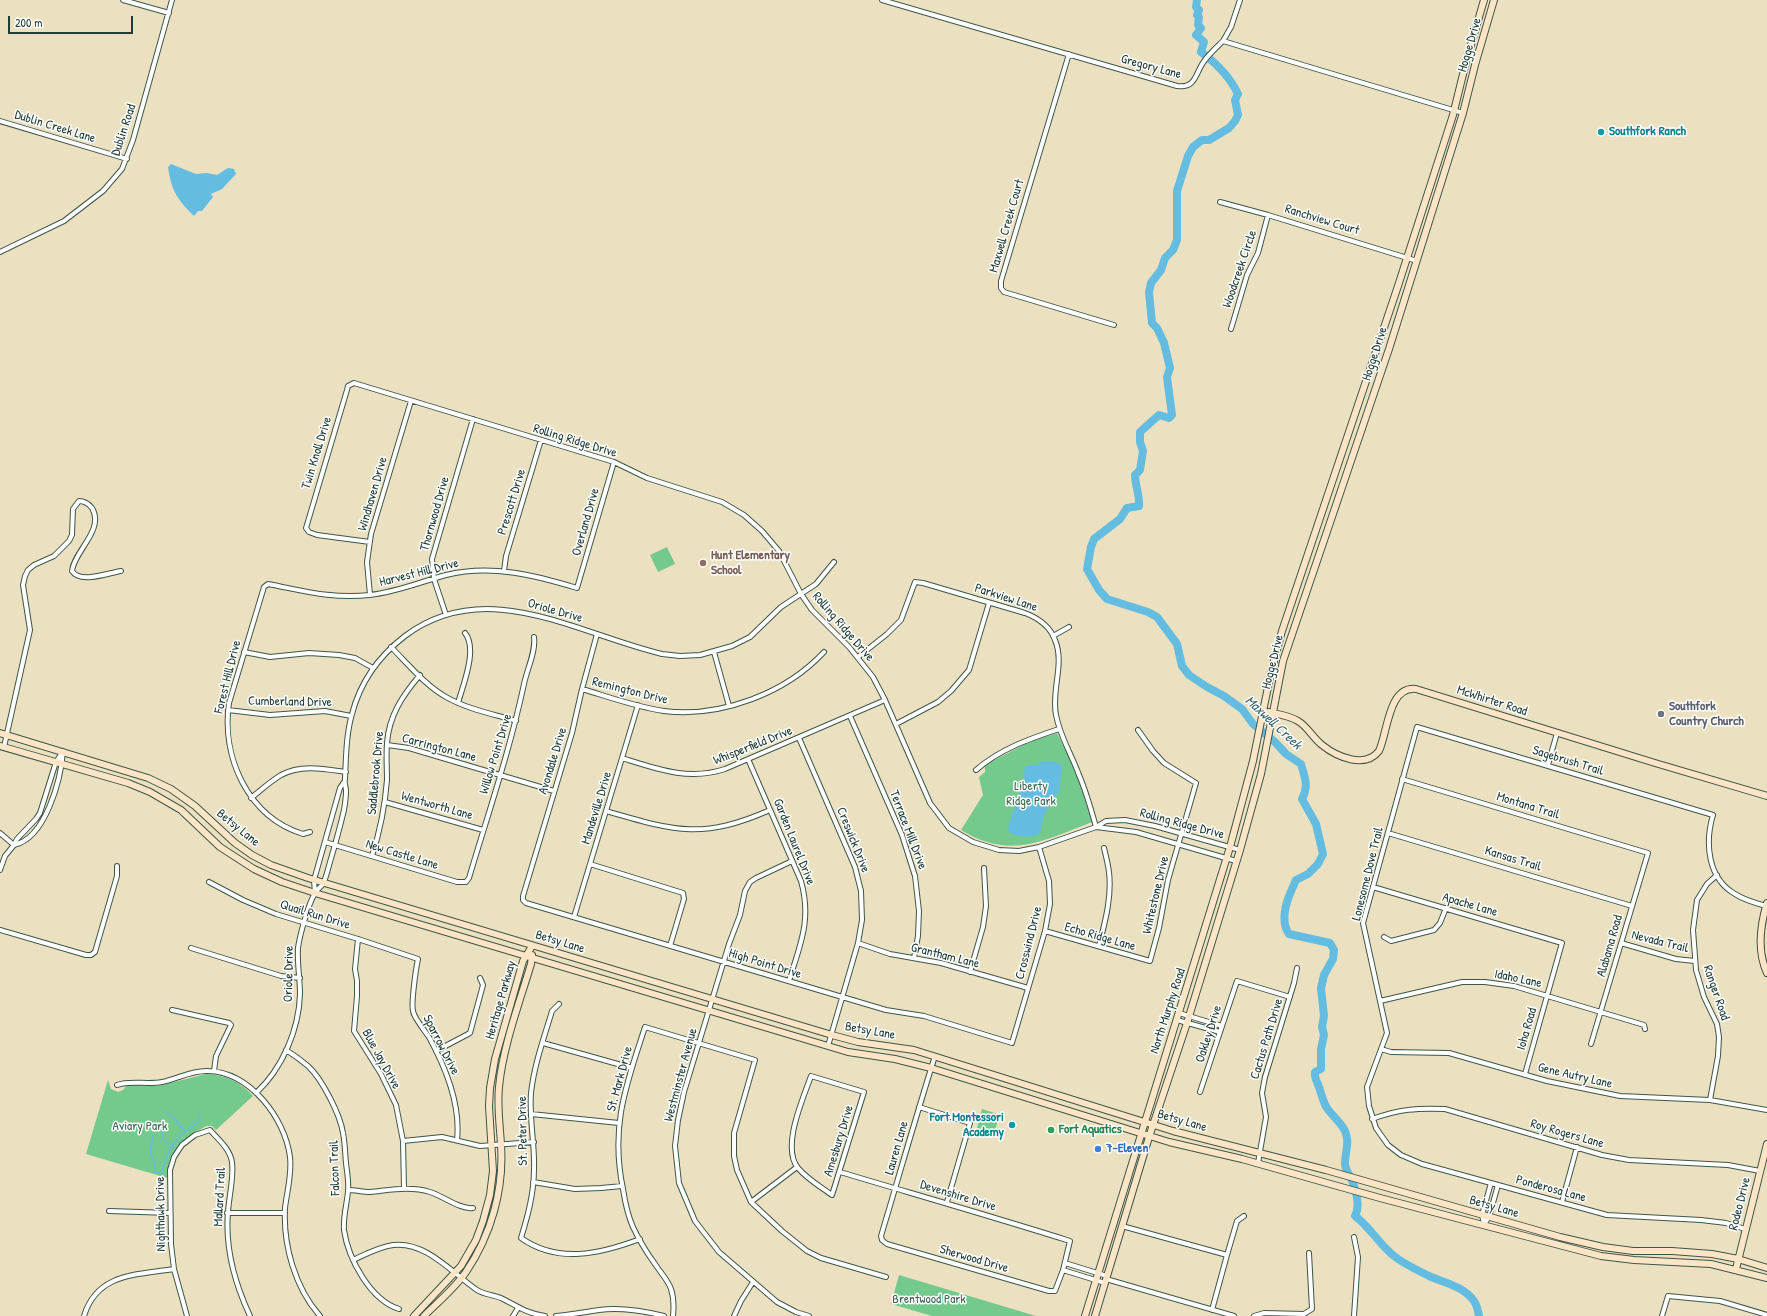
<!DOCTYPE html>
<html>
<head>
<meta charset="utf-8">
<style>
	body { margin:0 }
	#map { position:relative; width:1767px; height:1316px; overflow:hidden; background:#ebe1c0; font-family:"Patrick Hand",sans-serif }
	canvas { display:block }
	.scale { position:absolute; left:8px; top:16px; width:125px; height:18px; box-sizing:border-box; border:2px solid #1f3d34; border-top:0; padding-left:5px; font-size:12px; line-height:14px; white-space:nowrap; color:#1f3d34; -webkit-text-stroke:3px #fff; paint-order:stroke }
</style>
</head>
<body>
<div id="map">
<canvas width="1767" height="1316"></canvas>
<div class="scale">200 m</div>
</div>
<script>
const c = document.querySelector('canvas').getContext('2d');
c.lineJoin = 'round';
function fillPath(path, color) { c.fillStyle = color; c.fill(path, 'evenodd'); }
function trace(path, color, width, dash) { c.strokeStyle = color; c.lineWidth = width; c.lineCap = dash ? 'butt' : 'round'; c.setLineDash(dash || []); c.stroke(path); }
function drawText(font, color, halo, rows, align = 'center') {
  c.font = font + ' "Patrick Hand",sans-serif'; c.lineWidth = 3; c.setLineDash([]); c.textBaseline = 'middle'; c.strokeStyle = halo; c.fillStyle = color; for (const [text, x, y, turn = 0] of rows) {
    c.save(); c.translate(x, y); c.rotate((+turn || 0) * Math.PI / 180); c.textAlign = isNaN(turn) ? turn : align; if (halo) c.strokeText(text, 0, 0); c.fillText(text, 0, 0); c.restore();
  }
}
const green = new Path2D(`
	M667,547L675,564L658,572L650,555Z
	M1057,733L1078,776L1092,822C1043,841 1010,860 961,830L983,795L979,777L985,772V765L1029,742Z
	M206,1074C225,1075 240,1081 253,1096L216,1130L212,1126C206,1125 205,1127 201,1129C180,1141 168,1152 167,1178L86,1154L108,1080L111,1089L118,1092L123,1090L127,1085L158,1086Z
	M982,1109L1004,1116L1003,1121L998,1120L994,1133L977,1128Z
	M899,1275L1036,1316H932L891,1304Z`);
const water = new Path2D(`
	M171,164L196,174L207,173L217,175L228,168L234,169L236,174L222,189L211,194L213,197L202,211H198L194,216C177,199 171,190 168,167Z
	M1052,761L1061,764L1062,768L1059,792L1051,802L1044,815L1040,833C1034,839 1016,837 1009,832L1008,827L1016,803L1017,796L1022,790V781L1025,777L1023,773L1027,765H1037L1040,762Z`);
const stream = new Path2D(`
	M166,1112L175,1119L185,1132
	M160,1125L163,1128L162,1138L171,1146
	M153,1135L150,1152L154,1162L155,1172L161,1173C167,1155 172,1141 188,1129C193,1125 199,1124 200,1116L199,1114`);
const river = new Path2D(`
	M1197,0L1196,7L1199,10L1197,15L1199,17L1198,25L1201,28L1196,35L1204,42L1201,52C1216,63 1230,77 1238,94L1235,100L1238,115L1235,121L1229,128L1209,140H1202L1193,147L1188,156L1177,191V240L1173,250L1165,258L1161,270L1151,283L1149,292L1152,323L1157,328L1164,343L1170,368L1167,377L1172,415L1169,418L1159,415L1140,432V442L1143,451L1140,470L1135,475C1135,485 1140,496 1139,506L1127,508L1120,519L1094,539L1091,547L1087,569L1099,590L1107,599L1148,612L1157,617L1177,644L1182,666L1189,675L1207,687L1224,696L1242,709L1253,724L1275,742L1286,754L1301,764C1305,778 1309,786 1302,799L1316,824L1323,854L1318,864L1308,874L1296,880C1289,895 1278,918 1289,934L1330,943L1334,950L1333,959L1324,975L1321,988L1324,1016L1322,1027L1324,1035L1321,1049V1069L1315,1072C1314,1078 1317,1081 1319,1087C1322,1095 1323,1105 1330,1112C1335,1118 1341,1123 1345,1131C1350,1142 1345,1152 1345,1164C1345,1169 1349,1174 1351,1178C1356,1190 1361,1205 1355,1216C1370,1227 1379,1244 1394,1256C1404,1264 1417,1270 1429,1276C1445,1283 1463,1286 1474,1301C1477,1305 1478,1311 1479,1316`);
const street = new Path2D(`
	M123,0L169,13
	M882,0L1177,86C1197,89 1195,72 1205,60C1210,53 1217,47 1223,41L1463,113
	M1223,41L1231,27L1240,0
	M1069,54L1001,281V288L1004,292L1114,325
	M0,121L127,159
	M1220,202L1268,215L1417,261
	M0,252L64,221L103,191L122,169L133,140L172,0
	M1231,329L1247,275L1258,253L1268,215
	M370,542L317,535L309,532L306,528L347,390L348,386L354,383L614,462L647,478L722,502L744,515L762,531L779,551L801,594L812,610L849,647L873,677L885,700L930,803L949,828L973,842L999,850L1019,851L1039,847L1096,827L1106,821L1125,820L1155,826L1240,850
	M504,571L506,556L541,440
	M370,595L367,562L371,534L411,401
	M446,615L434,579L432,559L473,419
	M597,634L582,689L572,733L523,896V900L526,903L886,1010L924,1016L1012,1043L1045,931L1050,904L1049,881L1039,847
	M1053,636L1069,627
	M391,647C408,664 425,685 446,697C467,709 493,714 516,721
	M244,652L270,657L309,653L339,655L355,658L373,668
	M714,652L729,706
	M858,657L887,634L901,620L915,582L923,583L1025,613C1038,618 1050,626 1055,640C1065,664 1051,690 1056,715C1060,737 1072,755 1079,775C1086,791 1091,809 1096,827
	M582,689C609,697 636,707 664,711C721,718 786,693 824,652
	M458,703C463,685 478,649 465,633
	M228,710L270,715L325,711L351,716
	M850,716L902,835L915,876L919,911L918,936L914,958
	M896,724L938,702L951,691L969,670L989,603
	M799,738L855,867L861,891L862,920L858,943L828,1046
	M387,745L409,748L554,791
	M4,747L30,630L23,585L25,576L28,570L34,565L54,556L69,541L72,535L73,509L79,501C84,501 88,503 92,508C105,530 74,551 72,571C80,584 108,573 121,571
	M622,758C657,769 689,781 725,769L885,700
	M748,759L801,881C812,920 800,945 789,981
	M1548,765L1557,733
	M976,770C1000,749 1029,739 1059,729
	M1402,779L1648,853L1591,1044
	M251,798C261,790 271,781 281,775C301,764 325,769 346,772
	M385,802L483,830
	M606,811C675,831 702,840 770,810
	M1096,827L1136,832L1236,861
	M310,832L303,834C248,817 221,757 229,703L264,587L268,584C305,591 331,599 370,595C397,592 420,582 446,575C491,564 534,575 577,588L614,462
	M0,833L14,845
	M1388,833L1632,906
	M325,842L457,882H466L469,878C488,814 510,750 524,684C527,669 536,652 534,637
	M372,856C380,831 385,806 387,780C387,768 386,756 387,743C389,716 402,696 420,675
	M792,861L756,878L750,882L745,891L740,915L729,944L684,1092L678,1120L675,1146L679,1183L695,1221L719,1252L777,1302L796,1312L809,1316
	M590,864L683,893L684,899L670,946
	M0,870L5,856L14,845L17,839L36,819L40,813L56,762L63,751C61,779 46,838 14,845
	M209,882L243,900L276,914L358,939L418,959C416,968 411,1003 413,1011C414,1018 425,1031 429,1037C446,1068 461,1104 457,1140
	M1373,887L1562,943L1525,1074
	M315,893L314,880L340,788L344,782
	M574,917L638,705
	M0,930L86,955H91L95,952L97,945L117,876V866
	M1045,931L1150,961L1159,928L1168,880L1196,783L1164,763L1153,751L1138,730
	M1384,937L1391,941L1434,930L1440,923L1446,908
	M358,939L355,969L357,981V996L354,1031L381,1074L396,1105L403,1141L404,1188
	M858,943L890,954L941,963L1028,988
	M1621,943L1676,959L1695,961
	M1099,946C1105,922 1112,897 1109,872C1108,864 1106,856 1104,848
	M191,948L281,976L300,978
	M970,972L983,927L986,906L984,868
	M1380,1001L1462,982H1485L1514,986L1644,1025L1645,1029
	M559,1004L552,1011C544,1038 534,1065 531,1093C529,1119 535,1144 534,1169C534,1193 528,1215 521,1238C558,1264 600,1254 640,1239
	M172,1010L229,1023L231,1025L216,1056L214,1071
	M1179,1013L1222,1026
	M1177,1020L1220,1032
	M543,1043L632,1068
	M1381,1049L1391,1052L1449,1053L1547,1081L1620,1096L1710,1100L1767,1110
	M286,1050C294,1055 301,1060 308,1066C322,1079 340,1114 343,1133C345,1143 345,1153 346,1163C347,1172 349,1182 348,1191C347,1204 343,1216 344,1230C348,1258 370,1300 399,1309
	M436,1051L470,1033L483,985L480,978
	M811,1076L864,1092L832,1195C821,1187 807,1179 798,1168C781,1147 803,1099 811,1076Z
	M117,1085C131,1080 146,1085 162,1082C177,1079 192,1070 208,1071C250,1072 285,1118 290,1157C292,1175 287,1191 285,1208C283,1245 295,1288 320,1316
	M1200,1092L1237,981L1290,997
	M256,1093C282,1069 299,1030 300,994C300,979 297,963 298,948C300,934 308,905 315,893C317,889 321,887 323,884C326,878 328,869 330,862C335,845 340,827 344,810C345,804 346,797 346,791C346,787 344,783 345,779C346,758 346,735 352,714C360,683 379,656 405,636C487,575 577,634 662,654L680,656L700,655L732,646L750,637L781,607L816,584L834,562
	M1710,1100L1718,1056L1719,1037L1717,1024L1704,997L1696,970L1693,930L1697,900L1707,884L1717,875
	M919,1107L970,1123L947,1202
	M531,1114L619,1123
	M1372,1119C1400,1109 1416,1108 1445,1109L1602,1155L1629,1160L1728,1165L1760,1171
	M403,1141L442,1137L480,1146L534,1142
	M1258,1163L1266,1117L1262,1093L1265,1077L1294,983L1297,968
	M840,1172C917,1195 994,1217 1070,1241L1063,1270L1055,1291H1049L887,1244L882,1240L881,1236C899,1176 916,1116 935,1056
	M533,1182L575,1189L601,1188L622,1186
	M348,1190C355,1190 363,1192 370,1192C391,1190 410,1186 430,1192C443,1196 461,1210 473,1208
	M751,1202L797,1167
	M1562,1202L1577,1147
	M109,1211L170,1213
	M227,1213H285
	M1484,1224L1489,1217L1498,1185
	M1484,1224L1482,1215L1491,1183
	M1122,1226L1227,1255L1212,1310
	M1745,1229L1726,1223L1701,1220L1607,1215L1422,1164L1401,1155L1388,1145L1376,1128L1369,1106L1367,1087L1387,1033L1363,923L1417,727L1713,815C1705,842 1707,878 1735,894C1744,900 1755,903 1766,906
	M1354,1237L1358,1257L1354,1316
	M1227,1255L1237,1221L1244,1216
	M353,1260C366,1254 379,1247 393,1245C426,1241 452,1273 477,1290C485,1295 495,1295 503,1299C517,1306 528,1314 545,1316
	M1065,1263L1107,1276
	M1063,1270L1105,1283
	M1106,1279L1234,1316
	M84,1316C97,1273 136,1275 174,1269
	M187,1316L174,1269L171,1244L170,1170L174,1157L182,1145L195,1135L210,1130C218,1139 230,1149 232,1162C234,1178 229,1196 228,1212C225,1247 235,1284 250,1316
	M513,1316L518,1308
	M556,1316C570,1315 584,1312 599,1310C621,1307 644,1311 664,1316
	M673,1316C674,1306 674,1298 671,1289C668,1280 660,1272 655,1264C647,1253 639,1240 633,1227C628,1216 625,1202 623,1189C610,1126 626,1086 645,1027L755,1060L734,1133V1156L737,1170L751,1202L782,1231L807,1251L821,1258L886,1277
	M734,1316L741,1301L753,1282
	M1254,1316L1264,1313L1304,1314L1312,1309L1309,1253
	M1662,1316L1668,1296L1720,1301L1767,1315`);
const secondary = new Path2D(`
	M1268,712C1278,714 1290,716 1298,721C1307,726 1313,738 1322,745C1337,757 1365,769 1379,751C1388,732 1388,686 1416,689L1655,763L1767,796
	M0,733L148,778L171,789L195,806L235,843L252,855L271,865L308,878L832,1035L858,1042L914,1050L1173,1131L1326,1170L1560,1237L1603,1247L1633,1251H1672L1712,1254L1738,1259L1767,1268
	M0,746L128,783L150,792L181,810L220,847L254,869L282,882L315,893L848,1052L895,1059L931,1068L1169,1142L1242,1159L1380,1198L1601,1256L1634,1260L1711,1264L1767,1278
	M1767,903C1760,926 1757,951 1767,973
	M1736,1269L1767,1144
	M414,1316L461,1266L476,1240L483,1221L490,1195L493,1171L489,1106L490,1088L495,1059L523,961L532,946
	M424,1316C438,1302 455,1288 466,1272C491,1235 504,1190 501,1145C500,1125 497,1107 499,1087C503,1046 519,1004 531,964L532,955
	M1085,1316L1230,847L1253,761L1271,672L1282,631L1398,286L1453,115L1466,62L1484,0
	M1095,1316L1149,1137L1187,1023L1240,850L1261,774L1283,661L1389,349L1463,113L1475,65L1494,0`);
const markers = [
	[1601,132,4,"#0f9aa8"],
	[703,563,4,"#8d6e63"],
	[1661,714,4,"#6b7280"],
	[1012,1125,4,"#0f9aa8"],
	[1051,1130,4,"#2e9e5b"],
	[1098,1149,4,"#3f7fe0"]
];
const streetNames = [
	["Hogge Drive",1470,45,-74],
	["Gregory Lane",1151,67,15],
	["Dublin Creek Lane",55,127,17],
	["Dublin Road",124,130,-72],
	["Ranchview Court",1322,220,17],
	["Maxwell Creek Court",1007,226,-74],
	["Woodcreek Circle",1240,269,-71],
	["Hogge Drive",1375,354,-72],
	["Rolling Ridge Drive",575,441,17],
	["Twin Knoll Drive",317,453,-73],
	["Windhaven Drive",373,494,-74],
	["Prescott Drive",512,502,-73],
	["Thornwood Drive",435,514,-74],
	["Overland Drive",586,522,-74],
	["Harvest Hill Drive",419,573,-14],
	["Parkview Lane",1006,598,18],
	["Oriole Drive",555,611,16],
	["Rolling Ridge Drive",843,627,49],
	["Hogge Drive",1273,662,-76],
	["Forest Hill Drive",228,677,-76],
	["Remington Drive",630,691,14],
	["McWhirter Road",1492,701,18],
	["Cumberland Drive",290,702,1],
	["Whisperfield Drive",753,746,-22],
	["Carrington Lane",439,748,15],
	["Willow Point Drive",496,754,-73],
	["Avondale Drive",553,761,-73],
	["Sagebrush Trail",1568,761,17],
	["Saddlebrook Drive",376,773,-85],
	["Wentworth Lane",437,806,16],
	["Montana Trail",1528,806,17],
	["Mandeville Drive",597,808,-73],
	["Rolling Ridge Drive",1182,824,15],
	["Betsy Lane",238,828,39],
	["Terrace Mill Drive",908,830,69],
	["Creswick Drive",853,840,68],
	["Garden Laurel Drive",794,842,68],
	["New Castle Lane",402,855,17],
	["Kansas Trail",1513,859,17],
	["Lonesome Dove Trail",1368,874,-76],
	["Whitestone Drive",1156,895,-77],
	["Apache Lane",1470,905,16],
	["Quail Run Drive",315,915,17],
	["Echo Ridge Lane",1100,937,16],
	["Betsy Lane",560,942,17],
	["Nevada Trail",1660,942,14],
	["Crosswind Drive",1029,943,-76],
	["Alabama Road",1610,946,-74],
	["Grantham Lane",945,956,14],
	["High Point Drive",765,964,17],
	["Oriole Drive",289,974,-89],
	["Idaho Lane",1518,979,12],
	["Ranger Road",1716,993,71],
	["Heritage Parkway",501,1000,-74],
	["North Murphy Road",1168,1011,-72],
	["Ioha Road",1527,1029,-74],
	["Betsy Lane",870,1031,10],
	["Oakley Drive",1209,1034,-72],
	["Cactus Path Drive",1267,1039,-73],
	["Sparrow Drive",441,1045,63],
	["Blue Jay Drive",381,1059,61],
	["Westminster Avenue",681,1075,-75],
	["Gene Autry Lane",1575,1076,13],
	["St. Mark Drive",620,1079,-75],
	["Betsy Lane",1182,1121,16],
	["St. Peter Drive",523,1131,-91],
	["Roy Rogers Lane",1567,1134,16],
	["Amesbury Drive",839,1141,-73],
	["Lauren Lane",897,1148,-74],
	["Falcon Trail",335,1168,-92],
	["Ponderosa Lane",1551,1189,15],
	["Devenshire Drive",958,1196,17],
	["Mallard Trail",220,1197,-87],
	["Rodeo Drive",1740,1204,-76],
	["Betsy Lane",1494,1207,16],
	["Nighthawk Drive",161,1214,-91],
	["Sherwood Drive",974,1259,16]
];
const cultureNames = [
	["Southfork Ranch",1609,132],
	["Fort Montessori",1004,1118,"right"],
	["Academy",1004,1133,"right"]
];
const educationNames = [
	["Hunt Elementary",711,556],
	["School",711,571]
];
const worshipNames = [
	["Southfork",1669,707],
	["Country Church",1669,722]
];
const parkNames = [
	["Liberty",1031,787],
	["Ridge Park",1031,802],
	["Aviary Park",140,1127],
	["Brentwood Park",929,1300]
];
const leisureNames = [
	["Fort Aquatics",1059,1130]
];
const shopNames = [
	["7-Eleven",1106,1149]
];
const waterNames = [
	["Maxwell Creek",1273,723,43]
];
fillPath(green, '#74c98d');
fillPath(water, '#64bde1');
trace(stream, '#64bde1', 1.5);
trace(river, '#64bde1', 8);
trace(street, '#3e5649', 6);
trace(secondary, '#3e5649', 8);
trace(street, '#fff', 4);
trace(secondary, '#fde5c5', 6);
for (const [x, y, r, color] of markers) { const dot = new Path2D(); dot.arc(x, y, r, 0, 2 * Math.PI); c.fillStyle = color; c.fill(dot); trace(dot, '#fff', 1.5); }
drawText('13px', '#1f3d34', '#fff', streetNames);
drawText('bold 13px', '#0d838f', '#fff', cultureNames, 'left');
drawText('bold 13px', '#785e54', '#fff', educationNames, 'left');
drawText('bold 13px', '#5b616d', '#fff', worshipNames, 'left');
drawText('13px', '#39674f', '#fff', parkNames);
drawText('bold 13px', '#27864d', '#fff', leisureNames, 'left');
drawText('bold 13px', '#366cbe', '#fff', shopNames, 'left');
drawText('italic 14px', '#346368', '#fff', waterNames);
</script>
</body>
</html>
